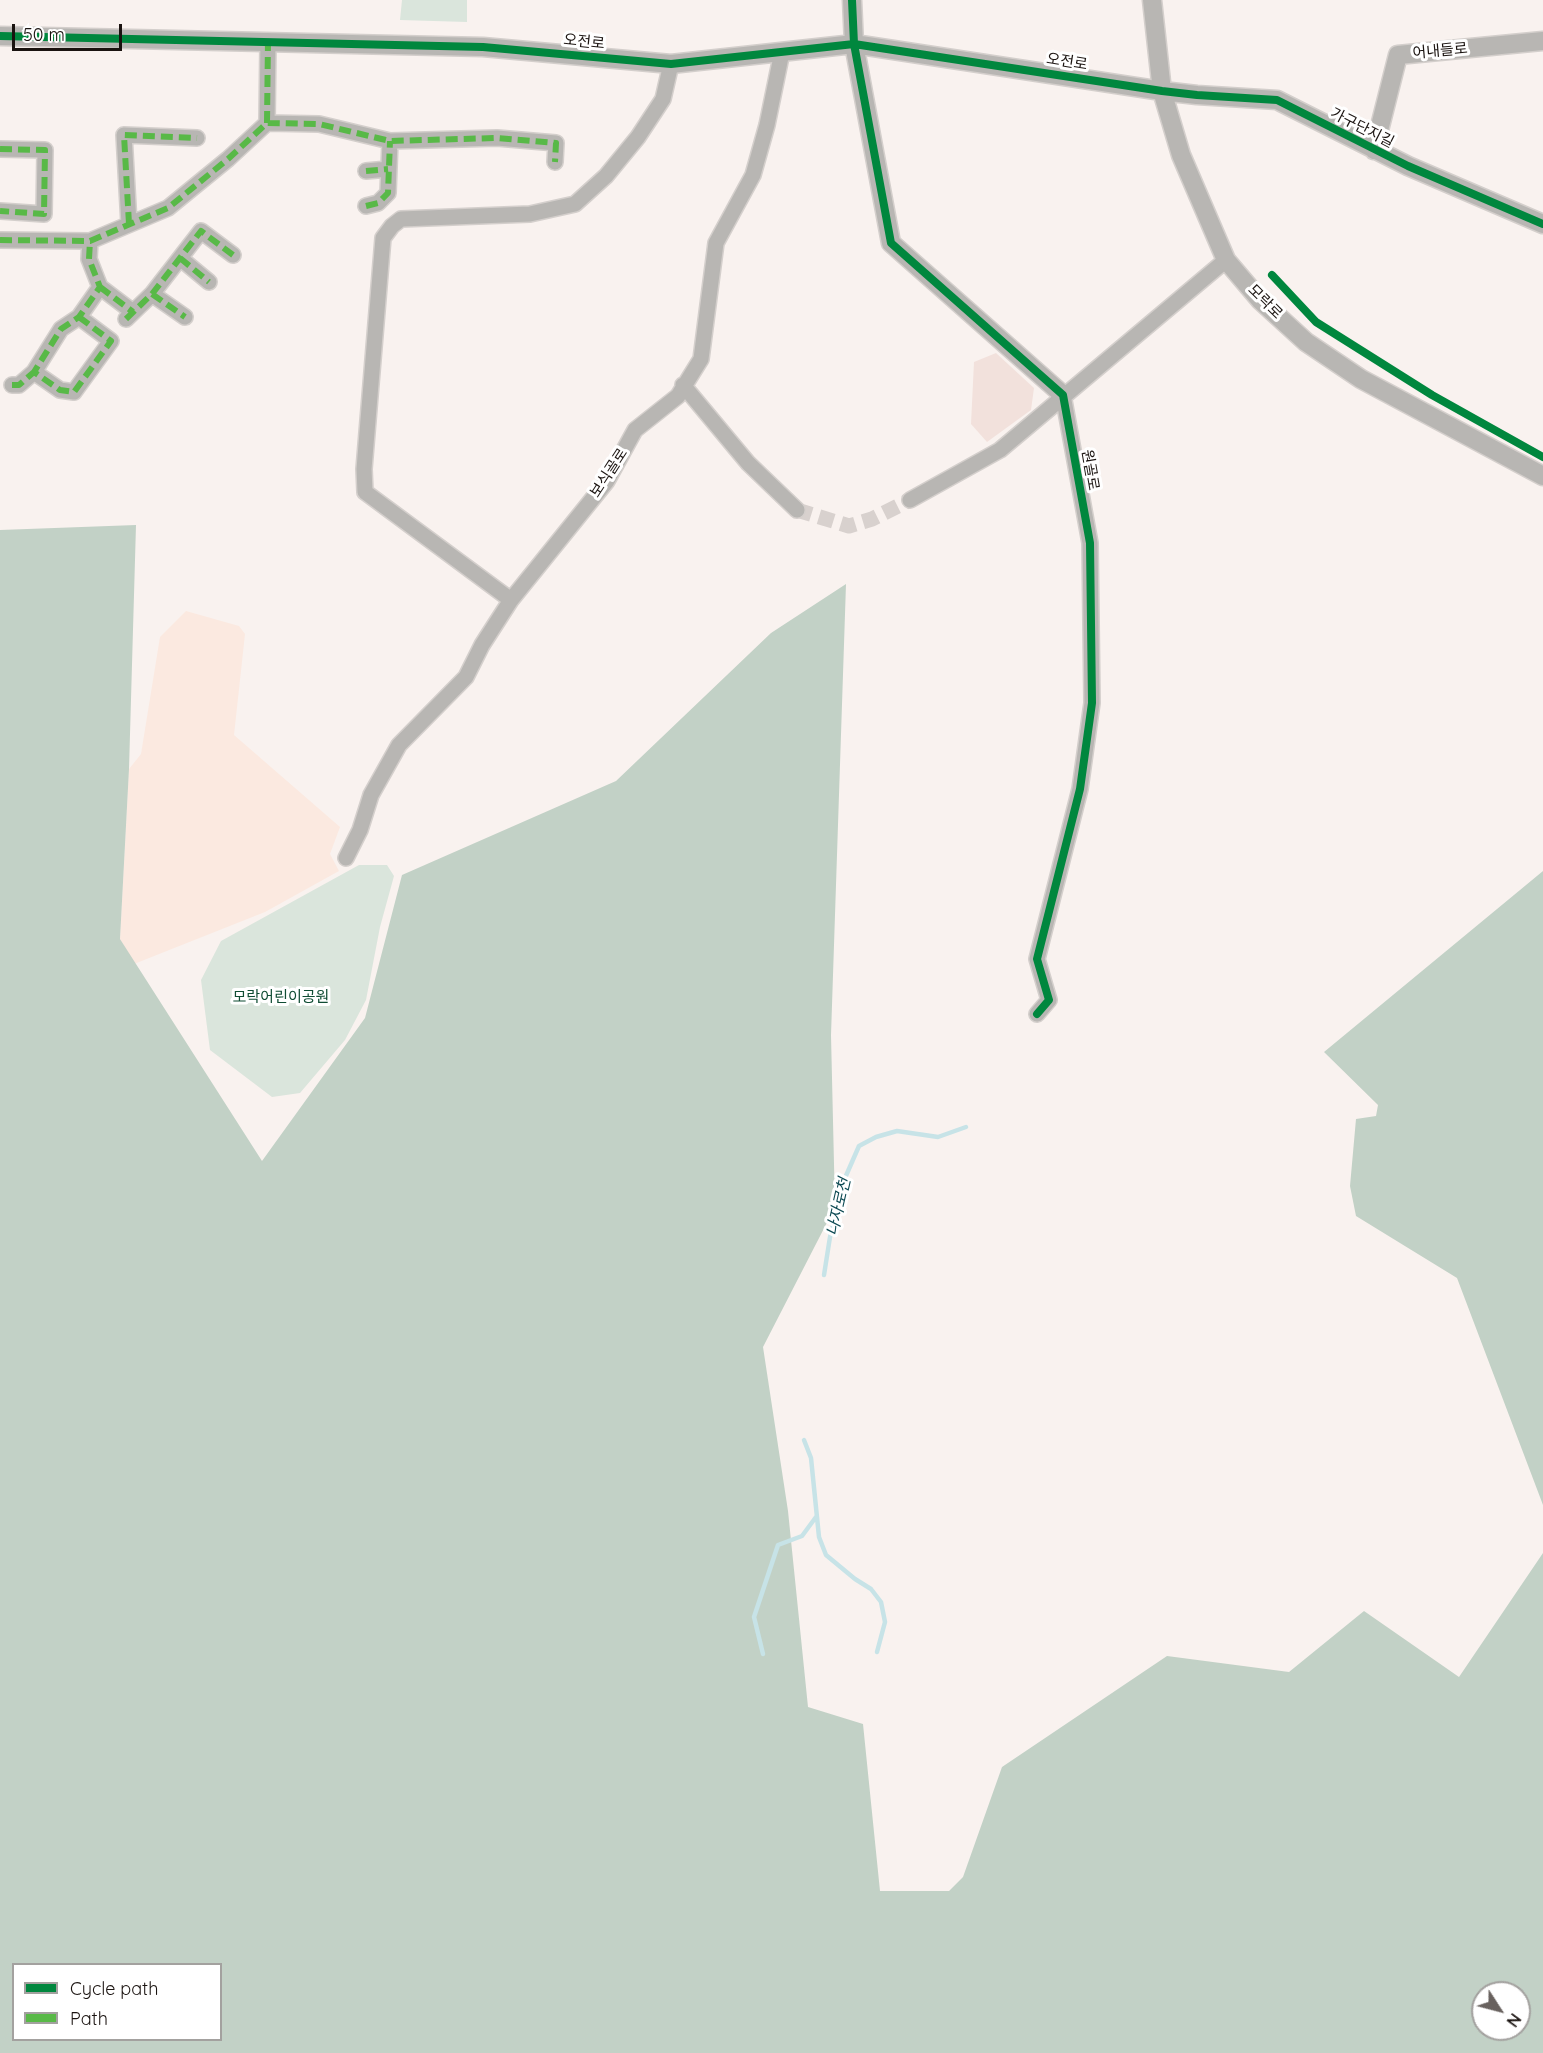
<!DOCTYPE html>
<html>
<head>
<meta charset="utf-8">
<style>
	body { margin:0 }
	#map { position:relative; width:1543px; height:2053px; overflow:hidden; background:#f9f2ef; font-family:Quicksand,sans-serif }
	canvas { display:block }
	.legend { position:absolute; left:12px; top:1963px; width:210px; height:78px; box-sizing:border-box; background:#fff; border:2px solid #a3a19f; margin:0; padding:8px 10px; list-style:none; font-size:18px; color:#1a1310 }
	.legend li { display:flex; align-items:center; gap:12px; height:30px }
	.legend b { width:30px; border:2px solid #a3a19f }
	.north { position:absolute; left:1471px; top:1981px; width:60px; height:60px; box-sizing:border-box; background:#fff; border:2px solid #a3a19f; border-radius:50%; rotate:126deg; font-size:16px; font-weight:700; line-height:24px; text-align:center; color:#1a1310 }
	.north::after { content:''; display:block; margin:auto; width:21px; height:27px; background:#68615e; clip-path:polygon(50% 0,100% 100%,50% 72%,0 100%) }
	.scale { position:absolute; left:12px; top:24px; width:110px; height:27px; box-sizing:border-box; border:3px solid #1a1310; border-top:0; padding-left:8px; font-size:18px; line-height:21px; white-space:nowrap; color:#1a1310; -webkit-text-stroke:4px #fff; paint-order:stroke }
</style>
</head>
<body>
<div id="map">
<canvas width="1543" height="2053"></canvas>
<ul class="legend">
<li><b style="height:8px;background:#00873e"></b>Cycle path</li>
<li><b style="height:8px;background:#58b947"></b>Path</li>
</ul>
<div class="north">N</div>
<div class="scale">50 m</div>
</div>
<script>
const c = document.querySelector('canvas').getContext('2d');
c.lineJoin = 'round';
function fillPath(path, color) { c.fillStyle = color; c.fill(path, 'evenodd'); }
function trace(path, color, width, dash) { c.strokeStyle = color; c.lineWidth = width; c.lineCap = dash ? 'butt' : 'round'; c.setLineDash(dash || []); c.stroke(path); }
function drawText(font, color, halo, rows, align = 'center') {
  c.font = font + ' Quicksand,"Noto Sans KR",sans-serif'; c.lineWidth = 6; c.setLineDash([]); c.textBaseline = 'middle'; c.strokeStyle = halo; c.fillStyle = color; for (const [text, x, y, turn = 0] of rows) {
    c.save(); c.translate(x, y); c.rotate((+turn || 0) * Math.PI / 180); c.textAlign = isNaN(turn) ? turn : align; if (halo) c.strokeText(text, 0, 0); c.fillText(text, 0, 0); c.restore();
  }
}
const industrial = new Path2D(`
	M996,353L1034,388L1031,410L987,442L971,424L974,362Z`);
const built = new Path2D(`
	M186,611L239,626L245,634L234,735L340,827L330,854L339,871L265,912L134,964L120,939L129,769L141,754L160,637Z`);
const green = new Path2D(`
	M402,0H467V22L400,20Z
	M359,865H387L394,876L380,927L366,1000L345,1040L300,1093L272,1097L210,1050L201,980L221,941Z`);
const forest = new Path2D(`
	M136,525L129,769L120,939L262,1161L365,1018L402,875L616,781L771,633L846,584L831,1035L835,1207L763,1347L788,1511L808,1707L863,1724L880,1891H949L963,1877L1002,1767L1167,1656L1289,1672L1364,1611L1459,1677L1543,1553V2053H0V530ZM14,1964H220V2040H14ZM1483,1993H1519V2029H1483Z
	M1543,871V1505L1457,1278L1356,1216L1350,1186L1356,1119L1376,1116L1378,1105L1324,1052Z`);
const stream = new Path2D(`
	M824,1275L830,1237L845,1178L859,1146L876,1137L897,1131L938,1137L966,1127
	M804,1440L811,1458L819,1537L826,1555L855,1579L871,1589L881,1602L885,1622L877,1652
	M763,1654L754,1617L778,1545L802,1536L816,1517`);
const minorTunnel = new Path2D(`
	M797,510L849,526L872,519L910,500`);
const minor = new Path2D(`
	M267,123L268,41
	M0,149L45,150L44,214L0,211
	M366,171L388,169
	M366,206L378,203L388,193L390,141
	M129,224L124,135L197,138
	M0,240L90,241L168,208L228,159L267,123L319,124L390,141L497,138L556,143L555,162
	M180,258L209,282
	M100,287L133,312
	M152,294L185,317
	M79,317L111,341L74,392L60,390L34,372L61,329L79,317L100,287L89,259L90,241
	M126,319L152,294L201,231L233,255
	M12,385H19L34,372
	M683,385L748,463L797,510
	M910,500L1000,450L1226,260
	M511,600L365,492L364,469L383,238L392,226L401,219L530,214L575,204L606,176L638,137L663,99L671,64
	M346,858L360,830L371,795L399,745L466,677L482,645L511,600L607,481L635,430L678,396L701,359L716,243L753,175L767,125L782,52
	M1037,1014L1049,1000L1037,959L1080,789L1092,703L1090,543L1063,395`);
const tertiary = new Path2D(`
	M852,0L854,44L891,243L1063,395
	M1152,0L1162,91L1181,155L1226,260L1260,300L1306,342L1361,379L1543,476
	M0,36L483,47L671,64L854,44L1162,91L1197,95L1277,100L1408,166L1543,224
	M1374,150L1398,55L1543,41`);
const quiet = new Path2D(`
	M267,123L268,41
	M0,149L45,150L44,214L0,211
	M366,171L388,169
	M366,206L378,203L388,193L390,141
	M129,224L124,135L197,138
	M0,240L90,241L168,208L228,159L267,123L319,124L390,141L497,138L556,143L555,162
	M180,258L209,282
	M100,287L133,312
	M152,294L185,317
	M79,317L111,341L74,392L60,390L34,372L61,329L79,317L100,287L89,259L90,241
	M126,319L152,294L201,231L233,255
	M12,385H19L34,372`);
const cycleway = new Path2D(`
	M852,0L854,44L891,243L1063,395L1090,543L1092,703L1080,789L1037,959L1049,1000L1037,1014
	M0,36L483,47L671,64L854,44L1162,91L1197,95L1277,100L1408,166L1543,224
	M1272,275L1316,322L1432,395L1543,457`);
const streetNames = [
	["오전로",584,42,6],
	["어내들로",1440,51,-5],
	["오전로",1067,62,9],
	["가구단지길",1362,128,27],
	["모락로",1265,302,45],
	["원골로",1090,470,80],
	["보식골로",609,473,-57]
];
const parkNames = [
	["모락어린이공원",281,997]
];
const waterNames = [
	["나자로천",839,1207,-77]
];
fillPath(industrial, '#f2e1dc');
fillPath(built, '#fbe9e0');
fillPath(green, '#dae5dc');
fillPath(forest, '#c2d1c6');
trace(stream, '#c7e3e7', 4.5);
trace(minorTunnel, '#d8d1ce', 15, [15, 8]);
trace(minor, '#d4cfcc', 18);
trace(tertiary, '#d4cfcc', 21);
trace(minor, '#b8b6b3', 15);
trace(tertiary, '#b8b6b3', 18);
trace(quiet, '#58b947', 6, [12, 6]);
trace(cycleway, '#00873e', 8);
drawText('15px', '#1a1310', '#fff', streetNames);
drawText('15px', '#0f4c33', '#fff', parkNames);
drawText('italic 16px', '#0d4a53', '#fff', waterNames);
</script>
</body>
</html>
